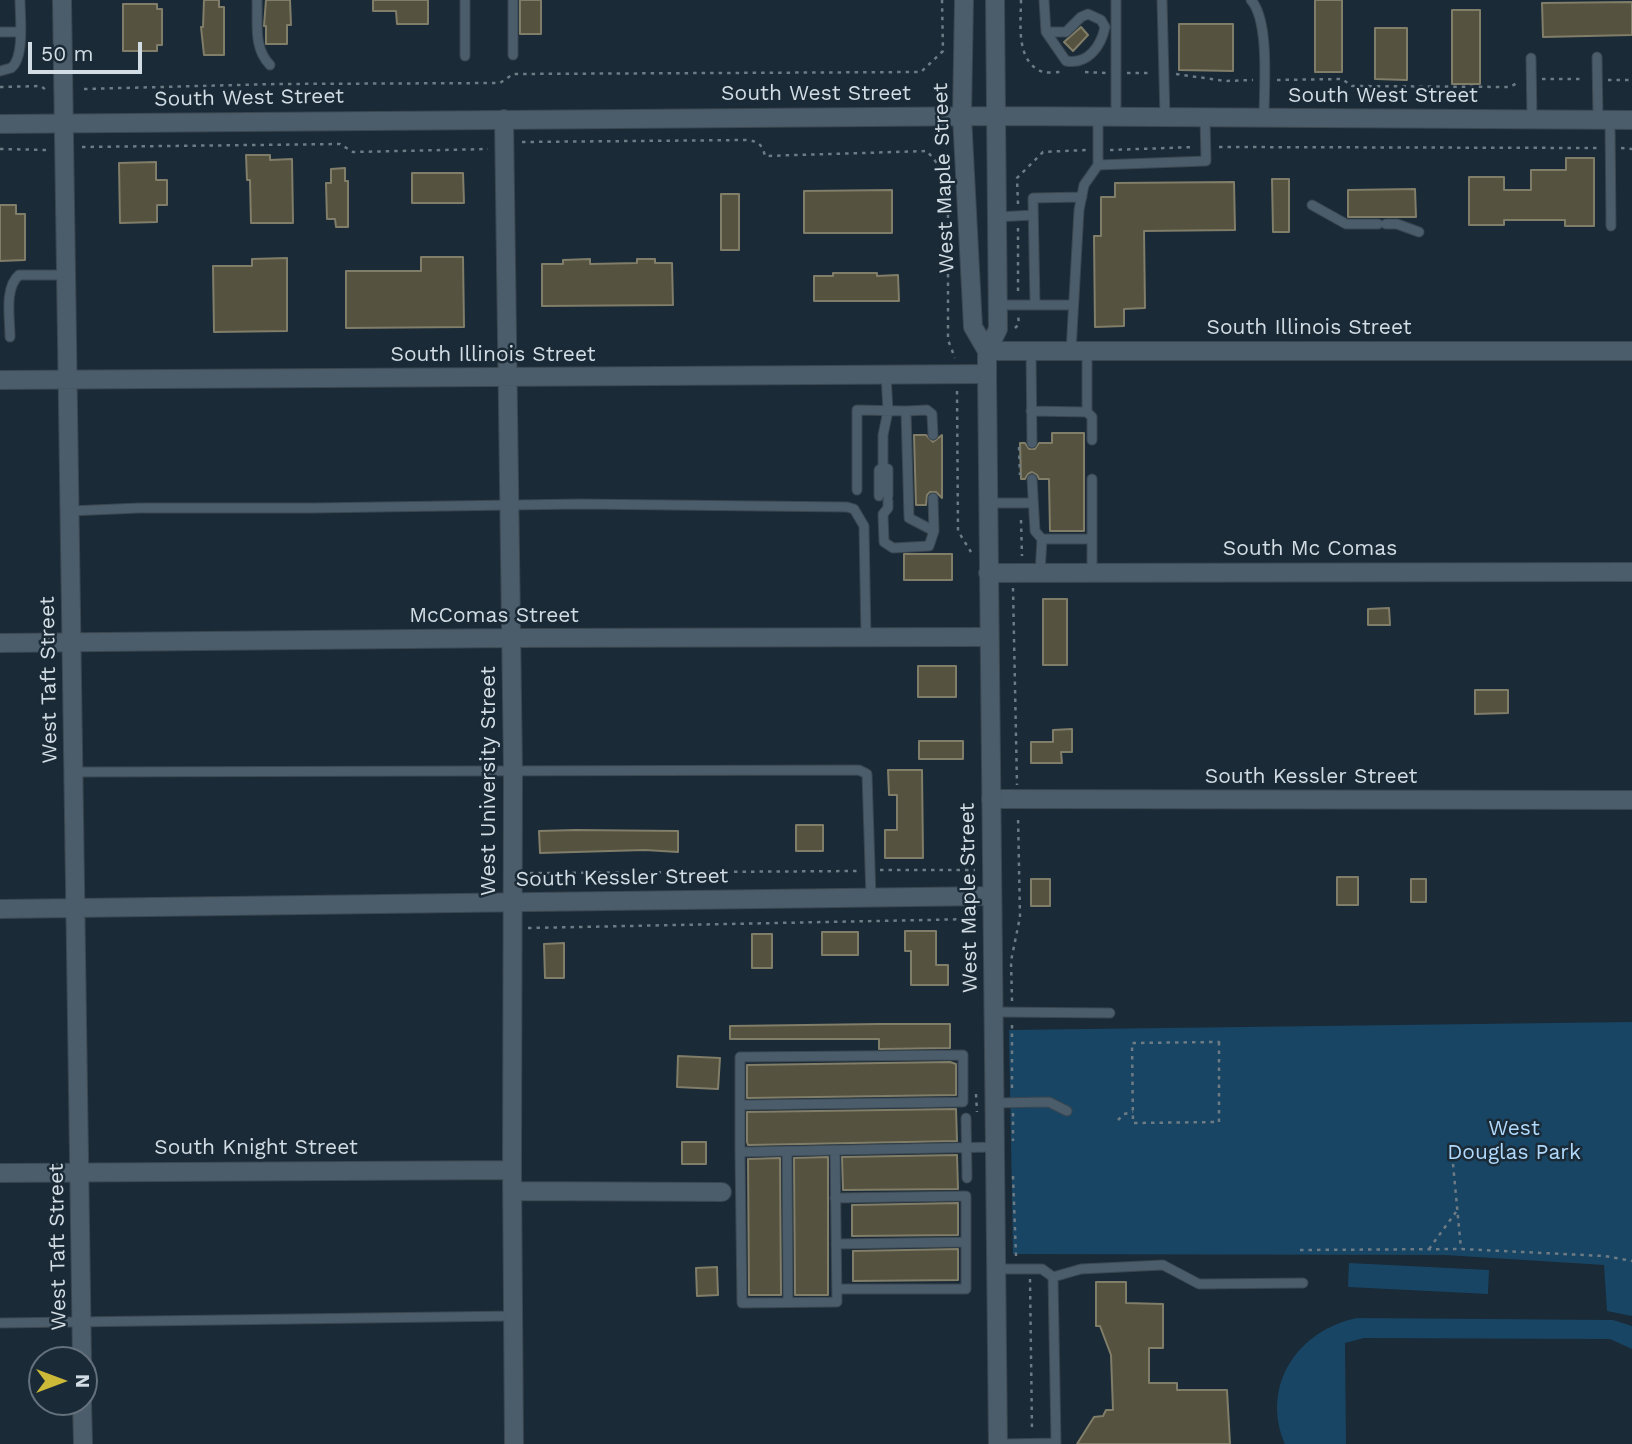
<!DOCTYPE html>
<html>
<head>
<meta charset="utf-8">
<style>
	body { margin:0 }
	#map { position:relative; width:1632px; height:1444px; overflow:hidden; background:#1a2a36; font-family:"Work Sans",sans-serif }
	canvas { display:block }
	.north { position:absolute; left:28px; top:1346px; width:70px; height:70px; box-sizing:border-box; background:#1a2a36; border:2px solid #64717c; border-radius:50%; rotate:90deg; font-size:19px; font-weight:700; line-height:28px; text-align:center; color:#d2dce4 }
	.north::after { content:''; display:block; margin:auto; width:24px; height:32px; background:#ccb938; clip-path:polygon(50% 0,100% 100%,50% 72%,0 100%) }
	.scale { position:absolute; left:28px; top:42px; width:114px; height:32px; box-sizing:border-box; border:4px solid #d2dce4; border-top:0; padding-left:9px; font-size:21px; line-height:24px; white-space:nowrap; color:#d2dce4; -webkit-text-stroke:5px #1a2a36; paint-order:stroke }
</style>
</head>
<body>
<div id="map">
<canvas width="1632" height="1444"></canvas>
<div class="north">N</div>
<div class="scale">50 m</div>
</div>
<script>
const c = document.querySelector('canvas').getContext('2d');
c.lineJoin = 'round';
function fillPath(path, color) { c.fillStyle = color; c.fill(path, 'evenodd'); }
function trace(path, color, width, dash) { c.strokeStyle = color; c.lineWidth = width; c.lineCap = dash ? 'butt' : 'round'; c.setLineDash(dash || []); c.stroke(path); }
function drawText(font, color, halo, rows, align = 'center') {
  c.font = font + ' "Work Sans",sans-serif'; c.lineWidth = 5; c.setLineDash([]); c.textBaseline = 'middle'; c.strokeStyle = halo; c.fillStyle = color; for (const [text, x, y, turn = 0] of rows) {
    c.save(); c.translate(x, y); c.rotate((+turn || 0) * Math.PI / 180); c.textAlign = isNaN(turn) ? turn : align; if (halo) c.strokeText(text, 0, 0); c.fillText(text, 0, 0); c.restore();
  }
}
const green = new Path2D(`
	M1632,1022V1316L1607,1311L1604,1265L1445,1255L1013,1254L1009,1030Z
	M1349,1263L1489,1270L1488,1294L1348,1287Z
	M1357,1318L1613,1320L1632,1326V1349L1610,1339L1364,1338L1345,1343L1346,1444H1285C1260,1386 1298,1330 1357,1318Z`);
const building = new Path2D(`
	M204,0H219V7H224V55H204L201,27H203Z
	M266,0H290L291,25H287V44H266V26H264Z
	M373,0H428V24H397L396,11H373Z
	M520,0H541V34H520Z
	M1315,0H1342V72H1315Z
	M1632,2V35L1543,37L1542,3Z
	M123,4H157V9H162V45H157V51H123Z
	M1452,10H1480V84H1452Z
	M1179,24H1233V71L1179,70Z
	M1081,27L1088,35L1073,51L1064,42Z
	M1375,28H1407V80L1375,79Z
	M246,155H270V160L292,159L293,223H251L250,180H247Z
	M1566,158H1594V226H1565V220H1504V225H1469V177H1504V190H1531V170H1566Z
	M156,162V180H167V205H157V222L120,223L119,163Z
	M345,168V181H348V227H336L335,219H327L326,183H331V169Z
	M412,173H463L464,203H412Z
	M1272,179H1289V232H1273Z
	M1234,182L1235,230L1144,231L1145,308L1124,309V326L1095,327L1094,236H1101V197H1115V183Z
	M1415,189L1416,217H1348V190Z
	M892,190V233H804V191Z
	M721,194H739V250H721Z
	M0,205H16V214H25V260L0,261Z
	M421,257H463L464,327L346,328V271H421Z
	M287,258V331L214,332L213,266H252V259Z
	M590,259V264L637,263V259H655V263H672L673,305L542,306V264H563V260Z
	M833,273H877V276L898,275L899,301H814V276H833Z
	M1052,433H1084V531H1050L1049,479H1039L1037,475L1032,472L1028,474L1025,479H1021L1020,443H1025L1029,449H1035L1039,443H1052Z
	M914,435H926L933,442L942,435V498L936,492H930L927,495L926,505H916Z
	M904,554H952V580H904Z
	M1043,599H1067V665H1043Z
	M1389,608L1390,625H1368V609Z
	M918,666H956V697H918Z
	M1475,690H1508V713L1475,714Z
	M1072,729V752H1061L1062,763H1031V742H1053V730Z
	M919,741H963V759H919Z
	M888,770H922L923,858H885V830H897V795H889Z
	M796,825H823V851H796Z
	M576,830L678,831V852L645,850L540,853L539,831Z
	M1337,877H1358V905H1337Z
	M1031,879H1050V906H1031Z
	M1411,879H1426V902H1411Z
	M905,931H936V965H948V985H911V951H905Z
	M822,932H858V955H822Z
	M752,934H772V968H752Z
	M564,943V978H545L544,944Z
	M879,1024H950V1048L879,1049V1039H730V1026Z
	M678,1056L720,1058L718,1089L677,1087Z
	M950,1062L956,1064V1095L747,1098V1065Z
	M956,1109L957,1141L748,1145L747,1142V1112Z
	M682,1142H706V1164H682Z
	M957,1155L958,1189L843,1190L842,1157Z
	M828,1157V1295H795L794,1158Z
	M780,1158L781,1295H749L748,1159Z
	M958,1203V1235L852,1236V1205Z
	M958,1249V1280L853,1281V1251Z
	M717,1267L718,1295L697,1296L696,1268Z
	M1096,1282H1126V1303L1163,1304V1348H1149V1383H1177V1390H1227L1230,1444H1077L1094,1417L1103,1416L1106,1410H1113L1111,1355L1100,1326H1096Z`);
const path = new Path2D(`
	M1021,0C1021,23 1015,62 1043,72C1048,73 1056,72 1061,72
	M1085,72L1106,73
	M1127,73H1152
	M1176,74L1225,81L1253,80
	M1542,79H1584
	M1277,80L1342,79L1352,86L1510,87L1519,82
	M1608,80H1632
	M0,87L41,86L46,90
	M84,89L276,84L500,83L513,74L921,72L943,51L942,0
	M522,142L746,140C758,141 762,144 765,156L927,151L946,174L944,203L948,214V340L955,358
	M82,147L340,144L353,152L488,149
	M1219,147L1597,148
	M1621,148L1632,149
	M0,149L48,150
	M1110,150L1195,147
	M1018,204L1017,178L1043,152L1086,150
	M1018,228V295
	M1015,328L1019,324L1018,315
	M957,391L958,531L971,552
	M1019,447L1020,475
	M1021,520L1022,556
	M1013,588L1017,785
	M880,870H975
	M530,873L860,871
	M528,928L975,919
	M1012,1001L1011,961L1020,917L1018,816
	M1012,1025V1092
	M1219,1042V1122L1133,1123L1132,1043Z
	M976,1094L977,1112
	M1013,1113V1141
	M1118,1120L1124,1114L1133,1112
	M1453,1164L1461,1249
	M1013,1176L1016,1256
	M1429,1249L1456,1212
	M1300,1250L1461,1249L1605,1256L1632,1261
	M1030,1279L1032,1430`);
const lane = new Path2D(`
	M257,0C258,23 253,48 270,65
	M465,0V56
	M513,0V55
	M1044,0L1046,32L1066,61C1088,65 1101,46 1105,27L1101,20L1088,14L1081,17L1066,32H1046
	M1116,0V117
	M1162,0L1165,117
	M1251,0C1270,21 1264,89 1264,118
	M0,32H20
	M1597,57L1598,119
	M1531,58L1532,119
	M0,71C1,71 10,68 11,68C25,58 20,16 20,0
	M1098,117V165L1206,161L1205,118
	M1610,119L1611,226
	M1312,205L1346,224H1378
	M997,217L1033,215
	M1386,224H1397L1419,232
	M998,305H1073
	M1035,305L1033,198L1082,197
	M10,337C10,318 4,288 19,275H66
	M1031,351L1032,443
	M1071,351L1079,210L1084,185L1098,165
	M886,375L888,411L883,435V467L888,469V496
	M906,411L927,410L932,414L933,435
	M1031,411L1087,412V351
	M1087,412L1092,417V440
	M1032,479L1035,531L1042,539H1092V479
	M857,490V410L906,411L909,518L934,531
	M879,496V470L883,467
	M888,501V508L883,514L884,542L893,548L929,546L934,531L933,498
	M987,503H1032
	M70,511L139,508H312L580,504L847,507L854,509L864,526L866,637
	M1092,539V572
	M1040,573L1042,539
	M74,772L859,770L867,774L871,898
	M993,1012L1110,1013
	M994,1103L1049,1102L1067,1111
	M740,1105L963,1102V1055L740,1057V1152
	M966,1118L967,1178
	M835,1150L837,1302L742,1303L740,1152L995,1147
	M787,1151L788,1302
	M835,1198L966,1196V1289H837
	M836,1244L966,1242
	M996,1269H1042L1053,1277L1056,1443L999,1444
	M1053,1277L1081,1269L1163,1265L1199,1284L1303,1283
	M0,1323L513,1316`);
const street = new Path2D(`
	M62,0L82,1360
	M504,119L513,771L512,1170L514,1444
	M987,351H1632
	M0,380L987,374
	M988,573L1632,572
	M0,643L511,638L989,637
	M991,799L1632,800
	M0,909L992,896
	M0,1173L512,1170
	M512,1191L722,1192
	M82,1402L83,1444`);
const secondary = new Path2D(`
	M964,0L962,116L973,327L987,351
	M995,0L998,329L987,351V374L998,1444
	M0,124L997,116L1632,120`);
const streetNames = [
	["South West Street",816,94],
	["South West Street",1383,96],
	["South West Street",249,98,-1],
	["West Maple Street",944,178,-92],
	["South Illinois Street",1309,328],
	["South Illinois Street",493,355],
	["South Mc Comas",1310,549],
	["McComas Street",494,616],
	["West Taft Street",49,680,-91],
	["South Kessler Street",1311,777],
	["West University Street",489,781,-90],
	["South Kessler Street",622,878,-1],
	["West Maple Street",969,898,-91],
	["South Knight Street",256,1148],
	["West Taft Street",58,1247,-91]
];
const parkNames = [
	["West",1514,1129],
	["Douglas Park",1514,1153]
];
fillPath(green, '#194564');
fillPath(building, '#55523f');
trace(building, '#807d68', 2);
trace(lane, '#3a4751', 11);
trace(street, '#3a4751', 20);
trace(secondary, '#3a4751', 20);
trace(path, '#6d7b85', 2.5, [3.5, 5]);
trace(lane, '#4b5c6a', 9);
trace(street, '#4b5c6a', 18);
trace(secondary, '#4b5c6a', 18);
drawText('21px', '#d2dce4', '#1a2a36', streetNames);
drawText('21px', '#b0d9fb', '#1a2a36', parkNames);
</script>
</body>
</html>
